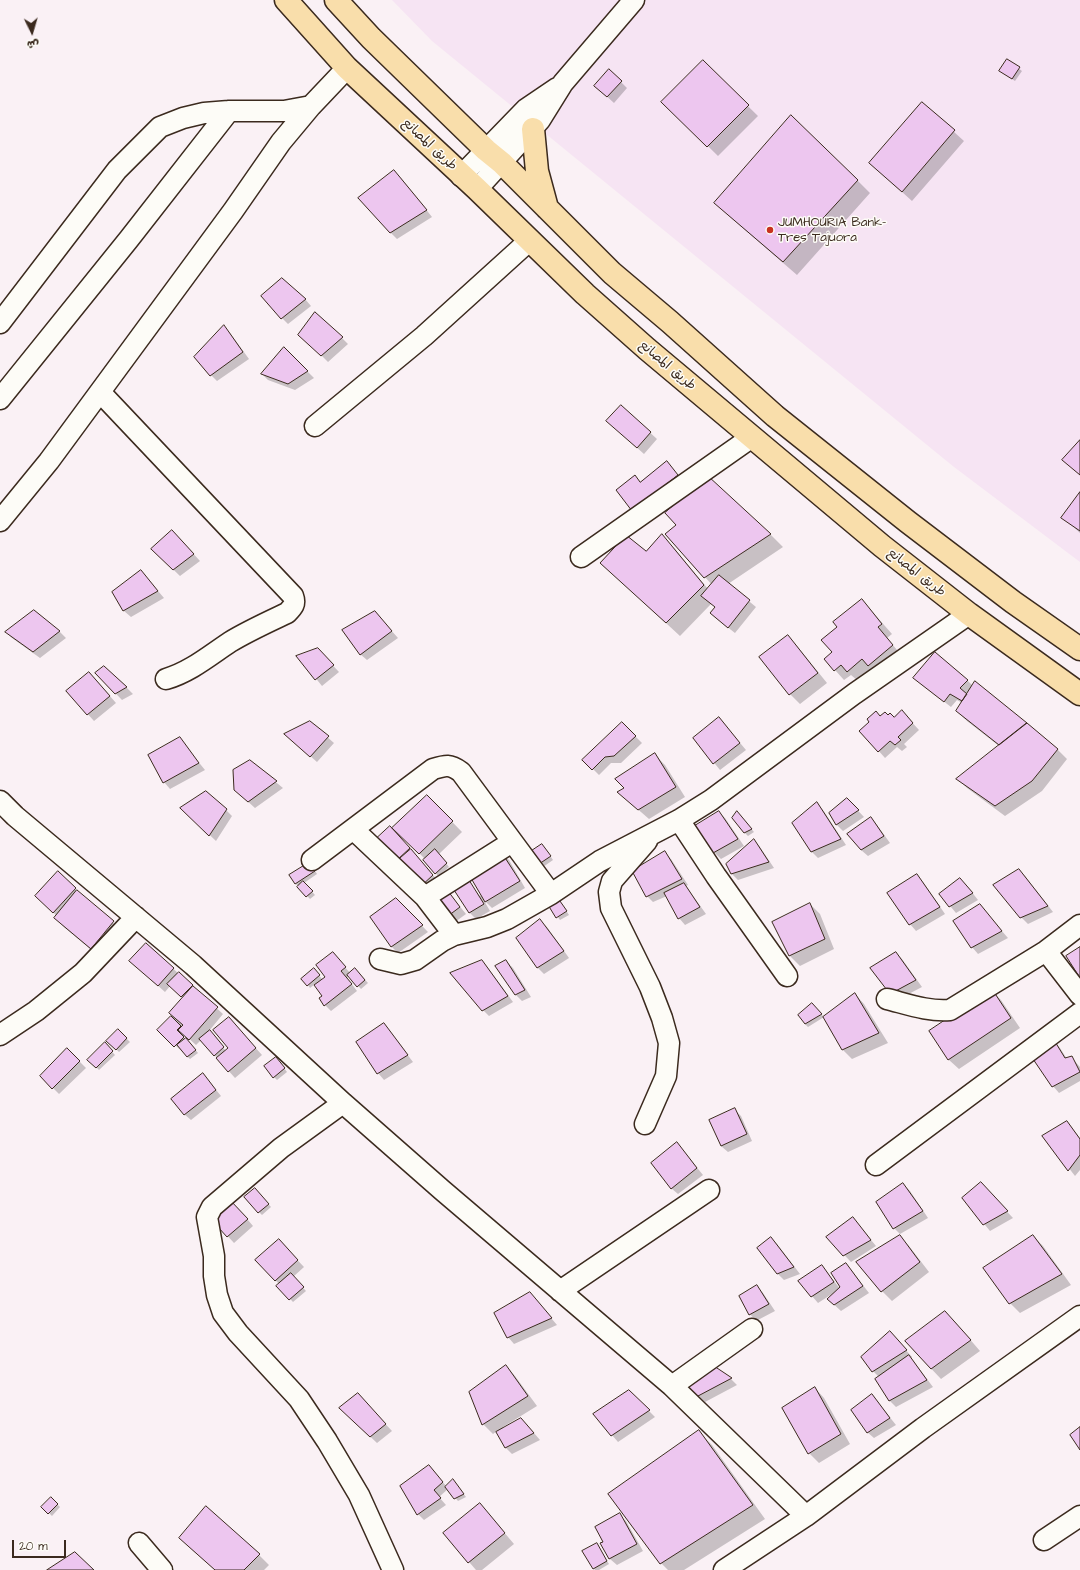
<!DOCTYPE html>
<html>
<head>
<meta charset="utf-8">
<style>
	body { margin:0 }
	#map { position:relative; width:1080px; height:1570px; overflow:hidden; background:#faf1f5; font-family:"Architects Daughter","Playpen Sans Arabic",sans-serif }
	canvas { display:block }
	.north { position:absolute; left:12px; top:12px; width:40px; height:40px; -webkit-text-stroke:3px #fdfcf7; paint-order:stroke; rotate:175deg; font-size:11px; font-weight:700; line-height:16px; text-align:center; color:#3b2a1e }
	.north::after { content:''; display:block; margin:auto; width:14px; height:18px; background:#3b2a1e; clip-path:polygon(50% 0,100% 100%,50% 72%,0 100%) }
	.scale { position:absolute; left:12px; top:1540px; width:54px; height:18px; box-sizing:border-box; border:2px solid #3b2a1e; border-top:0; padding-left:5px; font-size:12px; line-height:14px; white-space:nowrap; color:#3b2a1e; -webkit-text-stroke:3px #fdfcf7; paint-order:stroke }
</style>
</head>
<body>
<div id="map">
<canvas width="1080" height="1570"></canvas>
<div class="north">ش</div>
<div class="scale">20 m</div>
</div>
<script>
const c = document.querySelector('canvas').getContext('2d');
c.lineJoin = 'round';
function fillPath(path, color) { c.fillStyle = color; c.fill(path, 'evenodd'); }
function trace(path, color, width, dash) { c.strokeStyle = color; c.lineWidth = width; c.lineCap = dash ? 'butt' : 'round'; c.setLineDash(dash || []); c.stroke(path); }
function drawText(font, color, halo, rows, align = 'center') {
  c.font = font + ' "Architects Daughter","Playpen Sans Arabic",sans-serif'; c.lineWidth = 3; c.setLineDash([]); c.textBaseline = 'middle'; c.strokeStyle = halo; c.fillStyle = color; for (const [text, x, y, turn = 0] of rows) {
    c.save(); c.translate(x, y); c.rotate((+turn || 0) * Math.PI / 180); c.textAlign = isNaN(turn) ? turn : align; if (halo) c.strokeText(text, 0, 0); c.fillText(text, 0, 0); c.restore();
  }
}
const built = new Path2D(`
	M392,0H1080V562L954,467L432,41Z`);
const shadow = new Path2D(`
	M1007,60L1022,71L1015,81L1000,71Z
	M703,62L758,116L718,156L663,102Z
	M621,82L627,88L614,103L602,92Z
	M922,103L964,141L912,201L870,163Z
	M401,178L432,217L397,239L390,232Z
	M857,180L870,193L797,275L729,216L716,203Z
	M305,299L311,306L288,324L282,318Z
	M224,327L230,333L249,359L217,381L211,375Z
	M300,334L342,338L348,344L328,362Z
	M284,348L314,378L295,390L268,380L262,374Z
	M621,406L657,439L644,454L607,421Z
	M673,469L683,482L633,510L635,477L641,482Z
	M1080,494V533L1063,517Z
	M770,534L783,547L728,584L756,607L735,633L717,619L715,607L711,604L680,636L615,576L646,552L662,536L675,549L708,589L712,585L705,577Z
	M179,538L200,561L180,576L152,549Z
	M147,578L164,598L131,617L124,611L113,592Z
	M862,600L892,634L887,638L902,656L878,675L872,669L858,681L851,675L844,680L835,670L833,652Z
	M381,619L398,638L367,660L360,654Z
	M59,631L66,638L40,658L12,638L6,632Z
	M787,636L797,646L827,683L800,704L790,694L760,657Z
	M298,656H324L339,672L322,686Z
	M104,668L127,688L133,694L122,700L96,673Z
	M96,680L116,703L94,721L67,691Z
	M967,680L973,686L975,683L1057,749L1067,759L1042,791L1005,816L967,788L958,779L999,746L967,721L957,711L962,703L957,700L951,707L921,684Z
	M888,716L894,718H908L919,730L904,744L907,747L902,751L897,747L885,758L861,731Z
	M719,718L746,750L720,770L694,738Z
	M310,722L334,743L317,762L292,740Z
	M622,723L642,743L621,763H611L599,775L584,760Z
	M179,738L205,770L170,789L164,782Z
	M655,755L665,765L685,797L649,819L618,792L626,788Z
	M250,761L283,788L255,808L235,790Z
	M427,796L462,832L439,854L449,867L438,876L425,859L394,828Z
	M847,799L864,817L843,831L837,825L830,814Z
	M817,804L823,810L846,845L818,858L811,851Z
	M182,809L226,810L232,816L216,841Z
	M719,812L725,818L744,846L721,859L714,852Z
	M739,815L754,832L748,836L745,833L733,818Z
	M871,818L877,825L890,843L868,856L861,850Z
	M396,834L439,882L427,892L378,838Z
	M754,840L760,847L774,868L738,880L731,873Z
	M545,848L553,860L543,867L540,864Z
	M665,853L671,859L688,885L686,886L706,914L685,925L679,918L667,896L653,902L647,896Z
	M502,854L509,860L525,888L492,908L483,899L490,911L476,919L470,913L455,890L468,881L480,896L482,895Z
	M312,866L317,874L304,883L315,895L310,899L295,883Z
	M1018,870L1025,876L1053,912L1028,924L1021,917Z
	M916,875L923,882L945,914L916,931L910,924Z
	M967,886L978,900L956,913L940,894Z
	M445,888L466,914L455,922L449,915Z
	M75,889L123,932L101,958L65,928L55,918L57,916L42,902Z
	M558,898L569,915L560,920L546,901Z
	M396,899L428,932L398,953L392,947L371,917Z
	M810,904L820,914L834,949L800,966L790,956L773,922Z
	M980,906L1008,938L978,954L972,947Z
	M540,921L547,927L569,958L544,974L538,968L518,938Z
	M146,944L223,1014L209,1031L226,1051L230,1048L235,1025L262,1055L235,1078L201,1040L196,1045L185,1035L182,1037L189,1042L198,1053L190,1059L159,1030L173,1015L183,998L170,986L165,992L137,967Z
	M333,953L350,973L358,972L368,983L361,989L349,976L347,978L357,991L331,1011L325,1005L324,996L315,984L310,988L308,985L316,972L323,980L326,977Z
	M896,953L902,959L922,987L897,1000L891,993Z
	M482,961L488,968L513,1002L489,1016L483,1010Z
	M506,961L513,968L531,997L522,1001L516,995L497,967Z
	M991,990L1001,1000L1020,1028L959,1069L949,1060L930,1031Z
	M855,994L864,1004L888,1043L852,1059L842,1049L824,1017L808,1027L805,1024L812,1005L824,1017Z
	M384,1024L413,1062L384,1080L378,1073Z
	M118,1030L130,1042L119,1052L108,1041Z
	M1054,1041L1060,1048L1067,1059L1072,1058L1080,1067V1081L1059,1093L1053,1086Z
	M105,1044L115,1055L99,1070L89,1060Z
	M67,1049L86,1068L59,1094L41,1076Z
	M279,1061L287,1072L277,1080L274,1077Z
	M209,1081L221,1096L191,1120L184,1114Z
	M734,1109L741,1116L752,1141L728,1152L721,1146Z
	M1067,1122L1080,1138V1170L1075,1176L1044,1136Z
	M677,1143L703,1175L678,1194L671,1188Z
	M903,1184L910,1191L928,1218L900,1234L894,1228Z
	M981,1184L1013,1218L990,1231L963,1198Z
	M258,1192L271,1207L262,1215L259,1212Z
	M237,1207L253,1226L234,1243L211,1218Z
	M853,1218L876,1246L851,1262L827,1237Z
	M1033,1236L1043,1246L1071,1285L1020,1313L1010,1303L984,1268Z
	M900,1237L909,1246L929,1272L892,1301L882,1291Z
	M771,1238L777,1244L800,1274L784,1280L778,1274Z
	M285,1247L304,1267L293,1277L306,1291L293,1302L278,1286L279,1284L257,1260Z
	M822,1266L841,1290L852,1271L869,1293L841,1311L828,1299L832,1294L818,1303L799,1281Z
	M756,1286L763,1293L775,1311L756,1321L750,1314L741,1296Z
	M530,1293L557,1325L514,1344L508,1337Z
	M955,1322L980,1351L941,1379L906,1342Z
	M890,1332L912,1357L911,1358L933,1387L896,1407L890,1401L877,1379L879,1377L873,1371Z
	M711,1365L731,1379L737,1385L705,1402L694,1391Z
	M506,1366L515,1376L537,1406L503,1427L504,1429L528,1426L540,1440L512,1454L506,1448L497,1431L493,1434L483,1424Z
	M815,1388L824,1398L850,1444L819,1463L809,1453Z
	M629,1391L655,1417L618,1442L594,1414Z
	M872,1395L896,1425L874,1438L867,1432Z
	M364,1401L392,1431L377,1443L340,1408Z
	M699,1432L712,1445L765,1519L684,1570H668L661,1563Z
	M435,1473L447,1487L453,1480L466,1497L458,1501L448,1489L439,1497L446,1505L424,1520L418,1514Z
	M51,1498L60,1507L52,1516L43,1507Z
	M480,1504L514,1544L482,1570H476L444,1533Z
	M206,1508L259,1555L269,1565L264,1570H215L190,1548L180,1538Z
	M619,1515L626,1521L643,1551L617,1565L610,1559L602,1544L604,1542Z
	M597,1545L609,1564L599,1570H595L584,1552Z`);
const building = new Path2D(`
	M1007,59L1020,67L1012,79L999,71Z
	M703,60L749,105L707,147L661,102Z
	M609,69L622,81L607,97L594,86Z
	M922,102L955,130L902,192L869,163Z
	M791,115L858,180L783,262L714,203Z
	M394,170L427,210L390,233L358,198Z
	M282,278L306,299L281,319L261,296Z
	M315,312L343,337L321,356L298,335Z
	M224,325L243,352L210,376L194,357Z
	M284,347L308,371L288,384L261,374Z
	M621,405L651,432L637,448L606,421Z
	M1080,440V475L1062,460Z
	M667,461L678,475L632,511L616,490L635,475L640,482Z
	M708,476L771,534L704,578L665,534L676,525L665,513Z
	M1080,492V531L1061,518Z
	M172,530L194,554L173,570L151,549Z
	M662,534L704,585L666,623L600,563L626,535L646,551Z
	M141,570L158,591L123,611L112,592Z
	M719,575L750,600L728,628L710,613L715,607L701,596Z
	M862,599L882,624L878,627L893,645L868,666L862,659L847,672L841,665L834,671L824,659L832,652L821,640L837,627L833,622Z
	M34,610L60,631L33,652L5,632Z
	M375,611L392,631L360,655L342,630Z
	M788,635L818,673L789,695L759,657Z
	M318,648L334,665L315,680L296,656Z
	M935,652L968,680L960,688L967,694L962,701L950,694L944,702L913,678Z
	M104,666L127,687L115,694L95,673Z
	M89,672L110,696L87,715L66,691Z
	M975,681L1027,723L999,745L956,711Z
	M902,710L913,723L898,737L901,740L895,745L890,741L878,752L859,731L869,722L867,719L876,711L880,716L885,712L888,715L890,713L894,717Z
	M719,717L740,743L713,764L693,738Z
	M310,721L329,736L310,757L284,734Z
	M622,722L636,736L614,756L605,757L592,770L582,760Z
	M1027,723L1058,749L1032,781L995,806L956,779Z
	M180,737L199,763L163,783L148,755Z
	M655,753L676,787L638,810L617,792L624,788L615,779Z
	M250,760L277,781L248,802L234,790L233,770Z
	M206,791L227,809L209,836L180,808Z
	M427,795L453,821L419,854L392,828Z
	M847,798L859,810L836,825L829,813Z
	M817,802L841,839L811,852L792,823Z
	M719,811L738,839L713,853L693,827Z
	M737,811L752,829L744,833L732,818Z
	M871,817L884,836L861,850L847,834Z
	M390,826L410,848L397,860L377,838Z
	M754,839L769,862L731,874L726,864Z
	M542,844L551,856L539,864L530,852Z
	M411,849L433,875L420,887L397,861Z
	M435,849L447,863L435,874L423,860Z
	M665,851L682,879L646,897L632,871Z
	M502,853L520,881L485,902L468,873Z
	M310,862L315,871L295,884L289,875Z
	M1019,869L1048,906L1020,918L993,885Z
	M58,871L76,888L53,913L35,896Z
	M917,874L940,907L909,925L887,893Z
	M960,878L973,893L949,907L939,894Z
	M469,880L484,904L469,913L454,890Z
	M303,881L313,891L306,897L297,887Z
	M684,883L700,907L678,919L664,893Z
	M445,887L460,907L448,916L433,896Z
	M77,890L114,921L91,949L54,918Z
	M555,894L567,911L556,918L545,900Z
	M396,898L423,925L391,947L370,917Z
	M810,903L825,939L789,956L772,922Z
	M980,904L1002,931L971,948L953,921Z
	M540,919L564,951L537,968L516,938Z
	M146,943L174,968L158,986L129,961Z
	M1080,947V978L1066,956Z
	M333,952L346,967L341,971L352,984L324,1006L319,998L322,996L314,985L325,977L316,965Z
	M896,952L916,980L890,994L870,968Z
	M482,960L508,996L482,1011L450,973Z
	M506,960L525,990L515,995L495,966Z
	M314,968L320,975L307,986L301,979Z
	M355,968L365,980L357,987L347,975Z
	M179,972L193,985L181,997L167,984Z
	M193,986L218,1007L189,1040L178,1030L183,1025L169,1013Z
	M992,989L1011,1018L948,1060L929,1031Z
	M855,993L879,1033L842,1050L823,1017Z
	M812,1003L822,1014L805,1024L798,1015Z
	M171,1016L181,1026L177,1030L184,1037L174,1047L157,1030Z
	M229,1017L256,1048L228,1072L216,1058L228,1048L213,1030Z
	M384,1023L408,1055L377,1074L356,1042Z
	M118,1029L127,1038L116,1050L106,1041Z
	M210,1030L224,1047L214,1056L199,1039Z
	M186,1038L196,1050L187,1057L177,1045Z
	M1054,1040L1065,1058L1072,1056L1080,1072L1052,1087L1033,1059Z
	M105,1042L113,1051L96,1068L87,1060Z
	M67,1048L80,1061L52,1089L40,1076Z
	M276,1057L285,1068L273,1078L264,1066Z
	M203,1073L216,1090L184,1115L171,1099Z
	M735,1108L747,1134L721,1146L709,1120Z
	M1067,1121L1080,1139V1155L1068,1171L1042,1136Z
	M677,1142L697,1168L671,1189L651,1163Z
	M981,1182L1008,1211L983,1225L962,1198Z
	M903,1183L923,1211L893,1229L876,1202Z
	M255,1188L269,1204L258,1213L244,1197Z
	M230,1200L248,1219L227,1237L210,1218Z
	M853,1217L871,1240L843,1256L826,1237Z
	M900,1235L920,1262L881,1292L856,1262Z
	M1033,1235L1062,1274L1009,1304L983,1268Z
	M771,1237L794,1267L777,1274L757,1248Z
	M279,1239L298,1260L275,1281L255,1260Z
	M846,1263L863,1286L834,1305L827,1299L840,1287L831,1273Z
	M822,1265L834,1282L811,1297L798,1281Z
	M291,1273L304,1287L289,1300L276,1286Z
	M757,1285L769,1304L749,1315L739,1296Z
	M530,1292L552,1318L507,1338L494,1313Z
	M945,1311L971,1340L931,1369L905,1341Z
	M890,1331L907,1350L872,1372L861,1357Z
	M909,1355L927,1380L889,1401L875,1379Z
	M711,1364L732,1378L698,1396L686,1385Z
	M506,1365L528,1396L482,1425L469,1392Z
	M815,1387L841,1434L808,1454L782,1408Z
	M629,1390L650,1410L611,1436L593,1414Z
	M358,1393L386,1424L370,1437L339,1408Z
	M872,1394L890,1418L867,1433L851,1410Z
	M521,1418L534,1433L505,1448L496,1432Z
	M1080,1427V1450L1070,1435Z
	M699,1430L753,1505L660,1564L608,1494Z
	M429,1465L443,1482L434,1490L441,1498L417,1515L400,1486Z
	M453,1479L464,1494L454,1499L445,1487Z
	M51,1497L58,1504L48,1514L41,1507Z
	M480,1503L505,1533L468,1563L443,1533Z
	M206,1506L260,1554L244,1570H215L179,1538Z
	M620,1513L637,1544L609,1559L600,1543L603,1542L595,1527Z
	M597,1543L607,1561L593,1569L582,1551Z
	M75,1552L94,1570H47Z`);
const minor = new Path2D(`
	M461,176L526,109L557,88
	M477,189L540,120L563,83L634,0
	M0,323L117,170L160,127L183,118L204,113L229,111H284L311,106
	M100,392L293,596C296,604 293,607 287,613C268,622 248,631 230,642C209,656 190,672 166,679
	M0,399L129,239L229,111
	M315,426L424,336L530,240
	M0,521L49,461L233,211L281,142L311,106L347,68
	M581,557L752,437
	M0,801L15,816L193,965L343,1103L442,1190L672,1386L806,1516
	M679,820L716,876L787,976
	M354,830L425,897L454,935
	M312,860L433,769C446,765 450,764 461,772L551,894
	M425,897L512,842
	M1046,951L1080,995
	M380,959L401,964L415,960L442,941L454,935L487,927L507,919L551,894L600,861L679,820L711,800L854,694L969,614
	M887,999C907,1004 929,1012 950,1010L1046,951L1080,925
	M0,1035L36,1011L83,973L136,917
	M343,1103L281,1148L212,1207L207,1217L214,1256V1276L217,1295L223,1313L238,1333L299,1399L327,1441L359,1495L393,1570
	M645,1124L666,1076L669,1043L662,1018L650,987L611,908L609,892L612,881L647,841
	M876,1165L1080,1013
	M560,1291L709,1190
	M672,1386L752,1329
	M1044,1540L1080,1516
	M139,1543L162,1570
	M724,1570L806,1516L923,1428L1080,1316`);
const major = new Path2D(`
	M286,0L347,68L477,189L585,294L647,349L882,546L969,614L1080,694
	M336,0L371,38L486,150L502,163L612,273L670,322L775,416L908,522L1013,602L1080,649
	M533,129L537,171L547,208`);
const markers = [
	[770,230,4,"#c8321e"]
];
const streetNames = [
	["طريق المصانع",429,145,43],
	["طريق المصانع",667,366,40],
	["طريق المصانع",916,573,38]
];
const poiNames = [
	["JUMHOURIA Bank-",778,223],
	["Tres Tajuora",778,238]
];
fillPath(built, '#f6e4f3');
fillPath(shadow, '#0003');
fillPath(building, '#edc6ef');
trace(building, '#3b2a1e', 1);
trace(minor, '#3b2a1e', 23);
trace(major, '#3b2a1e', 25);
trace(minor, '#fdfcf7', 20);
trace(major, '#f9deab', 22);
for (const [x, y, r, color] of markers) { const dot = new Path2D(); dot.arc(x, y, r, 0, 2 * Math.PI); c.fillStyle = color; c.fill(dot); trace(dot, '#fdfcf7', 1.5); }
drawText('13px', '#3b2a1e', '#fdfcf7', streetNames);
drawText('13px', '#3b2a1e', '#fdfcf7', poiNames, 'left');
</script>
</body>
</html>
